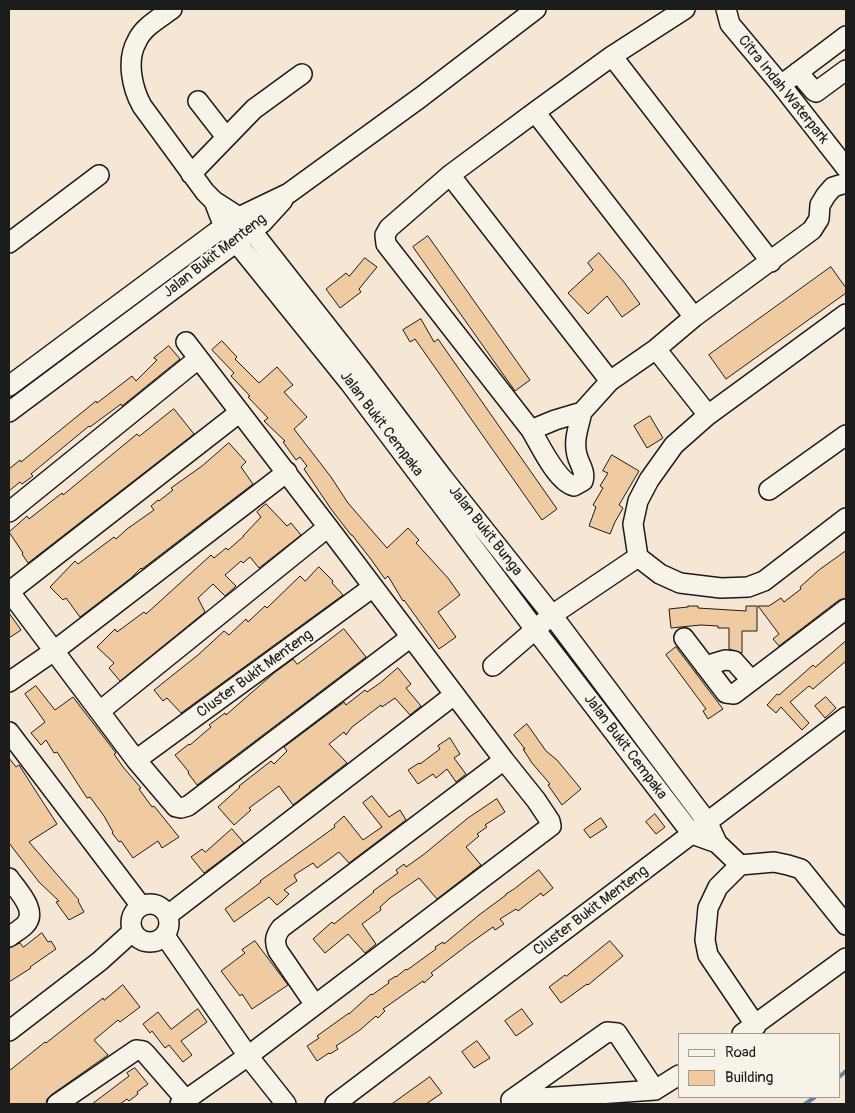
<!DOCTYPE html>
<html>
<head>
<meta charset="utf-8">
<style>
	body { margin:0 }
	#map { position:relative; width:855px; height:1113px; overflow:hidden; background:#f5e7d3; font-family:Pangolin,sans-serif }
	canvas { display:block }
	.frame { position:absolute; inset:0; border:10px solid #1c1c1c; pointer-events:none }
	.legend { position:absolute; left:678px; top:1033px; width:162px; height:65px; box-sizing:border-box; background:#f7f3e8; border:1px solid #9f9d96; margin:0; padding:6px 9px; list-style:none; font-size:15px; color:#1c1c1c }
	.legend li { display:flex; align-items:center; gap:10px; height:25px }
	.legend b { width:25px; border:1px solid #9f9d96 }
</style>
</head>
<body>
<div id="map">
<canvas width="855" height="1113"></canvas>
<div class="frame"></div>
<ul class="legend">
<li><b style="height:6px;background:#f7f3e8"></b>Road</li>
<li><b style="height:14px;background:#f0cba1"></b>Building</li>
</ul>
</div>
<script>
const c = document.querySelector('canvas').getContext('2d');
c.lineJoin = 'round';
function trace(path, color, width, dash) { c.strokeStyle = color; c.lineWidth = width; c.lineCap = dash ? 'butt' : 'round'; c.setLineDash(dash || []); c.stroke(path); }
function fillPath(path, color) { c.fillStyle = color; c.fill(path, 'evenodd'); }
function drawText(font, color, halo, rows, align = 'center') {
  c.font = font + ' Pangolin,sans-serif'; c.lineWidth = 4; c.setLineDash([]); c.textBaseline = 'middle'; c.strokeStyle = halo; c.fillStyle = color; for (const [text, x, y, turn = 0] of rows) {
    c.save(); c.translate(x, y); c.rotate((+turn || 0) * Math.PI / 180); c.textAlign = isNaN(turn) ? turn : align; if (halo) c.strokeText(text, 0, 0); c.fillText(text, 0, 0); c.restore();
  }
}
const stream = new Path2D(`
	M839,1077L846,1071
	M805,1104L815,1097`);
const building = new Path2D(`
	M428,236L530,380L515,391L413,247Z
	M599,253L624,282L640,304L622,317L607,296L588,314L568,293L593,270L588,263Z
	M365,258L377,267L359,289L361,292L340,308L326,289L346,273L349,276Z
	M831,267L846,288V293L726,379L709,355Z
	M421,319L434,342L438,339L557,509L542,520L415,339L410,342L403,330Z
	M222,341L237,357L235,359L259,383L277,367L293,385L284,392L307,417L294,429L331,477L348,503L387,548L408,528L419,540L416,543L448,578L460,595L438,612L456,637L439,649L404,600L403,601L388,576L385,579L370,558L352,535H351L331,509L304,469L307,466L300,457L296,460L283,442L285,441L264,421L268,418L248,397L250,396L231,376L234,373L212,350Z
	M169,346L180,359L122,406L121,404L90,427L89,426L31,474L33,476L22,484L20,482L9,491V469L20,460L21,462L96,401L97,403L132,376L136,381L157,360L154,358Z
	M174,409L194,434L28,563L22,554L23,553L9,532L27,516L29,519L62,493L63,495L137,434L139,436Z
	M650,416L663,438L647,448L634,426Z
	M229,443L246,462L241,467L253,484L142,569L141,568L131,578L80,617L66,598L63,600L50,587L75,561L78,564L114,537L116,539L127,529L154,510L151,506L158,500L159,501L173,490L171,488L202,466Z
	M612,455L639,471L619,505L623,508L615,522L610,534L589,526L596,507L593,505L603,488L600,486L608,473L603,471Z
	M266,504L287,526L291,523L301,535L259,568L250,557L243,563L241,561L225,575L236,586L225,596L213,584L198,598L205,612L120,681L109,668L114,663L97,647L115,629L117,632L144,612L146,614L211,555L214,558L226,548L228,550L244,536H243L261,517L257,512Z
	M846,551V598L839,600L779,646L773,639L779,634L758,606H769L781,598L784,602L801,589L800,587L819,570Z
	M319,567L333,581L332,583L343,595L181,713L167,698L163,701L154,690L198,655L224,631L229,635L246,619L248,622L265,606L267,608L300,576L305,581Z
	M688,606H698V608L746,611V606H757V631H742V653L729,649V628H718V626L701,625L671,628L669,609L688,607Z
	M9,613L21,630L9,638Z
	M344,629L366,657L197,785L188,773L189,772L175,755L189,744L190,745L211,727L209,725L225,713L226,715L274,673L293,659L297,664Z
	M846,641V661L813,689L809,686L790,702L809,723L802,730L781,707L776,713L767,705L777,694L779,695L813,665L815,667Z
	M676,647L723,709L708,719L703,711L706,709L666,655Z
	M398,668L411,684L406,688L421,706L410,715L395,698L382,707L381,705L352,727L346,735L344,732L329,744L347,763L293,805L279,786L249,808L251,810L234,825L218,807L240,787L239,786L271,761L274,764L287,751L284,747L344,702L346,705L365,690L367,692L380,683Z
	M36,686L55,710L73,697L116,753L114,754L123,767L141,788L139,789L152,807L154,806L179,837L162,848L158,841L133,858L121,841L119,842L112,833L113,832L104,816L90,797L87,798L57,752L54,753L46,740L41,745L31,733L45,722L25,694Z
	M826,697L836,708L825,718L815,706Z
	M527,724L546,751L557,760L581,789L562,805L548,785L550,784L532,763L523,749H525L514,735Z
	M450,738L460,754L454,758L466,774L456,782L447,769L436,778L433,774L418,784L408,770L419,763L420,764L440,749L438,746Z
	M9,758L16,767L19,765L57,824L29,842L79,900L78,901L84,912L69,920L56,902L59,901L39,882L9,843Z
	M372,796L389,817L400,810L406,820L349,863L339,852L317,868L313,863L294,875L297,881L284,890L289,894L282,901L277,905L269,897L234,922L225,909L261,882L260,881L335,827L334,825L344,816L363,840L382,827L363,803Z
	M497,799L505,812L485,825L487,827L477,834L479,836L466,847L481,865L437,899L419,878L390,898L380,907L381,910L362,924L376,944L365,953L348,934L325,953L313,939L332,922L334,924L374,892L373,891L398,873L396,870L404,864L406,867L423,855L468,818Z
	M655,814L665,827L656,834L646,822Z
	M601,818L607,827L590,838L584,830Z
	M232,829L244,843L204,873L191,857L202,849L205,852Z
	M539,870L553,888L543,896L541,893L518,911L516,909L500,919L504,924L495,930L493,927L469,944L431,973L433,975L424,983L423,981L383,1009L385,1011L378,1018L376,1016L360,1030L336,1046L338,1049L330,1054L329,1053L317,1061L307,1046L319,1038L317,1036L349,1013V1014L371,994L372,995L389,983L388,981L396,976V977L406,969L407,970L436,949L435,947L443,942L444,944L479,915L506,895V894L514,889Z
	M42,933L48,942L51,941L56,949L30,967L31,968L9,982V948L20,943L23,947Z
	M255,941L288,985L252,1009L242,994L240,996L221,971L245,953L242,950Z
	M610,941L623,956L588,985L587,984L561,1003L549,987L565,975L566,976Z
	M123,985L140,1007L120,1022L118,1020L94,1040L108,1055L51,1095L47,1099L46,1104H9V1071L45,1042L46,1043L103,998L104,1000Z
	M198,1009L207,1022L181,1041L192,1055L183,1062L169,1045L165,1048L152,1031L150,1033L143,1024L158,1012L171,1029Z
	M522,1009L533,1024L516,1036L505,1021Z
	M477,1041L490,1058L474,1068L462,1052Z
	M135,1068L148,1084L137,1092L138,1094L129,1101L127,1099L120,1104H92L129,1076L127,1073Z
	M430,1077L442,1093L426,1104H392Z`);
const minor = new Path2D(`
	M172,9C160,18 143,27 137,41C126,60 132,88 142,106L205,192L214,201L224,227L349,382L531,624L692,834L717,843
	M685,9L612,56L535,112L450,175L389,228L385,235L386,244L531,430L555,420L582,412L610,381L656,349L694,317L812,230L819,219L820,205L826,195L833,187L846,183
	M726,9L730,24L781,85L846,168
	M612,56L771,262
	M798,72L814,91L816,92L846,70
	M781,85L846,36
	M198,101L226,137
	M535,112L694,317
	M191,174L254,109L302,74
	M450,175L610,381
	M214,201L239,217L252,231L362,371L443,478L552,615L708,823L717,843L740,865
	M9,243L99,175
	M846,314L708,415L674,445L649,480L638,501L633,524L638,557L660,574L680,583L721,588L748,587L764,581L846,518
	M656,349L708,415
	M9,386L215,233L239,217L289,193L421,97L536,9
	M9,412L262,223L283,200
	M531,430C540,445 557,482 574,486L583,481C586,471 579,464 577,455C573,440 579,426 582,412
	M769,490L846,435
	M9,512L198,359
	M9,591L136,760L176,807L181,808L188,806L411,637
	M9,592L240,412
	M684,638L726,693L734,694L846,609
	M493,666L552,615L638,557
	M705,666L725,660L734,661L751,680
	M9,682L54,651L287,472
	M100,711L328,527
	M9,732L141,906
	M136,760L373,587
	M9,878C17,890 39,911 25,925C20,930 14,933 9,937
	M131 923a19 19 0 1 1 38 0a19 19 0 1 1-38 0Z
	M168,915L454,695
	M165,936L248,1056L286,1104
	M315,1005L278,951C274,942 275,936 281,928L504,760
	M756,1026L708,955L705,940L708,908L718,887L740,865L774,862L788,865L801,869L846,925
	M9,1031L100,961L132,932
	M742,1034L846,958
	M511,1100L607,1032L617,1033L655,1090
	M512,1100L655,1090L679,1075
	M57,1104L136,1050L143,1051L146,1054L186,1100
	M180,1104L248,1056L551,826L550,821L536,800L504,760L328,527L186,342
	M335,1104L846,717`);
const streetNames = [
	["Citra Indah Waterpark",783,90,51],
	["Jalan Bukit Menteng",215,256,-38],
	["Jalan Bukit Cempaka",381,424,53],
	["Jalan Bukit Bunga",485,531,52],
	["Cluster Bukit Menteng",255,674,-36],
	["Jalan Bukit Cempaka",625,747,53],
	["Cluster Bukit Menteng",591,911,-37]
];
trace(stream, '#65839c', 4);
fillPath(building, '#f0cba1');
trace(building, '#1c1c1c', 1);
trace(minor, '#1c1c1c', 22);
trace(minor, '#f7f3e8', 19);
drawText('15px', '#1c1c1c', '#f7f3e8', streetNames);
</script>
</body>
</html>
